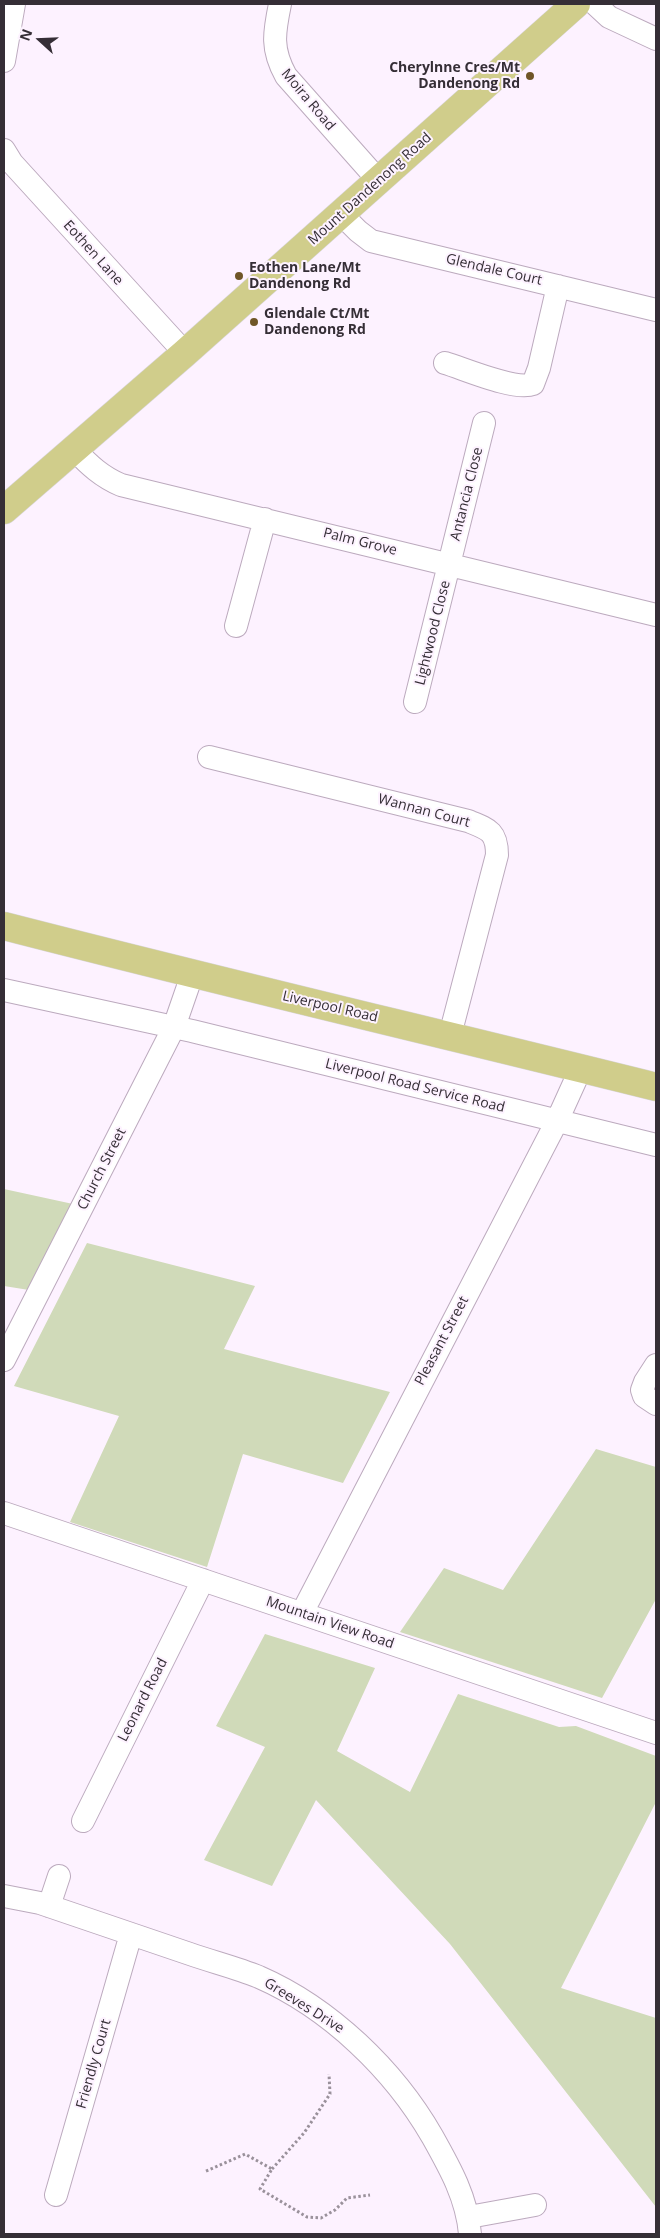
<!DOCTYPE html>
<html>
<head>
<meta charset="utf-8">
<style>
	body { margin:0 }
	#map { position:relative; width:660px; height:2238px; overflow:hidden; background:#fdf2ff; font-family:"Open Sans",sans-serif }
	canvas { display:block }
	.frame { position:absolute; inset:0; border:5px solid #352e36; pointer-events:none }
	.north { position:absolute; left:15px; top:15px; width:50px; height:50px; -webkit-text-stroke:4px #fdf2ff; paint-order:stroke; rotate:290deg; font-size:14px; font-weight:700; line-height:20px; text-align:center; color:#352e36 }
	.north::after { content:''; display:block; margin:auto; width:18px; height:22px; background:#352e36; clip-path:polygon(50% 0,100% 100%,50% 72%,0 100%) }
</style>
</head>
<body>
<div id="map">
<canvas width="660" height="2238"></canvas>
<div class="frame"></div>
<div class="north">N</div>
</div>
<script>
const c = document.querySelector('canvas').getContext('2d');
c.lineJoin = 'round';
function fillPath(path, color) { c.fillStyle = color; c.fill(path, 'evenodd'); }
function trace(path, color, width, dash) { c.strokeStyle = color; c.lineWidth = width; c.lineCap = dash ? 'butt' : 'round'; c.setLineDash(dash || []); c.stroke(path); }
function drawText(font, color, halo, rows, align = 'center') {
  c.font = font + ' "Open Sans",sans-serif'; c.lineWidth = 4; c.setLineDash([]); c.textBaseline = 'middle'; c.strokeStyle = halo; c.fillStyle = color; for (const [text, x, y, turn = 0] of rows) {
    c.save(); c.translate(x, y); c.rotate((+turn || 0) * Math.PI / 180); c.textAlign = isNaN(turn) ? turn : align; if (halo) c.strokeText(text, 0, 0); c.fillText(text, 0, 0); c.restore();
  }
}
const green = new Path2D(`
	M4,1189L73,1204L29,1290L4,1286Z
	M87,1243L255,1286L224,1349L390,1392L343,1483L243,1454L207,1567L70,1522L119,1416L14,1386Z
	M596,1449L656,1467V1599L602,1698L400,1632L444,1568L503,1590Z
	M265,1634L375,1668L337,1751L410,1792L458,1694L559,1727L576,1726L656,1756V1802L561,1988L656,2018V2207L450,1944L316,1800L272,1886L204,1860L265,1747L216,1726Z`);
const path = new Path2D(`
	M272,2169L304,2133L330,2094L329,2074
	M206,2171L245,2154L272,2169L260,2189L307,2217L321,2218L335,2210L347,2198L370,2195`);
const minor = new Path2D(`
	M280,4C274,33 271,49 286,76L379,181
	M595,4L609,17L656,39
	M4,61L14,4
	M4,150L12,163L185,353
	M341,214L358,231L371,241L656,310
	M445,363C465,369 515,391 533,384L539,368L558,286
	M75,450C89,465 102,477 121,485L656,615
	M236,626L265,519
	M415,702L484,423
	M209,757L468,821C488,829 497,831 497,855L450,1035
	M4,990L192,1031L656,1145
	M4,1360L174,1027L192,975
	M656,1365L645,1382L642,1390L644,1396L656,1404
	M4,1513L656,1733
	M302,1613L557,1121L581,1068
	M83,1821L203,1580
	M4,1896L40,1903C90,1920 140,1937 190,1954C213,1962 237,1968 259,1977C330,2008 394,2070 432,2136C450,2168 467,2198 470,2234
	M49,1906L59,1876
	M56,2195L131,1934
	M469,2217L535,2205`);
const major = new Path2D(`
	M4,510L185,353L576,4
	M4,926C221,982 439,1033 656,1087`);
const markers = [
	[530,76,5,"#6f5527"],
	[239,276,5,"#6f5527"],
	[254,322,5,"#6f5527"]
];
const poiNames = [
	["Cherylnne Cres/Mt",520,68,"right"],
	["Dandenong Rd",520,84,"right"],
	["Eothen Lane/Mt",249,268],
	["Dandenong Rd",249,284],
	["Glendale Ct/Mt",264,314],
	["Dandenong Rd",264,330]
];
const streetNames = [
	["Moira Road",308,100,50],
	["Mount Dandenong Road",370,189,-42],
	["Eothen Lane",93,253,48],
	["Glendale Court",494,270,13],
	["Antancia Close",467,494,-76],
	["Palm Grove",360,542,14],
	["Lightwood Close",433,633,-76],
	["Wannan Court",424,811,15],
	["Liverpool Road",330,1007,13],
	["Liverpool Road Service Road",415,1086,14],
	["Church Street",102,1169,-63],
	["Pleasant Street",442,1341,-62],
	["Mountain View Road",330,1623,19],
	["Leonard Road",143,1700,-63],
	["Greeves Drive",304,2006,32],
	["Friendly Court",94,2064,-74]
];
fillPath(green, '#d0dab9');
trace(minor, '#bcaabe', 24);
trace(major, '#d7d5d7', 29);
trace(path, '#9a919b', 3, [2.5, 2.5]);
trace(minor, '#fff', 22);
trace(major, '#d0cd8b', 28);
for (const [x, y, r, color] of markers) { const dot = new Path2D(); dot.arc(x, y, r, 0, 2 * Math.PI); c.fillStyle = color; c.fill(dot); trace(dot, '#fdf2ff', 2); }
drawText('bold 14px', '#352e36', '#fdf2ff', poiNames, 'left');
drawText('14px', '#352e36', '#fdf2ff', streetNames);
</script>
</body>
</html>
